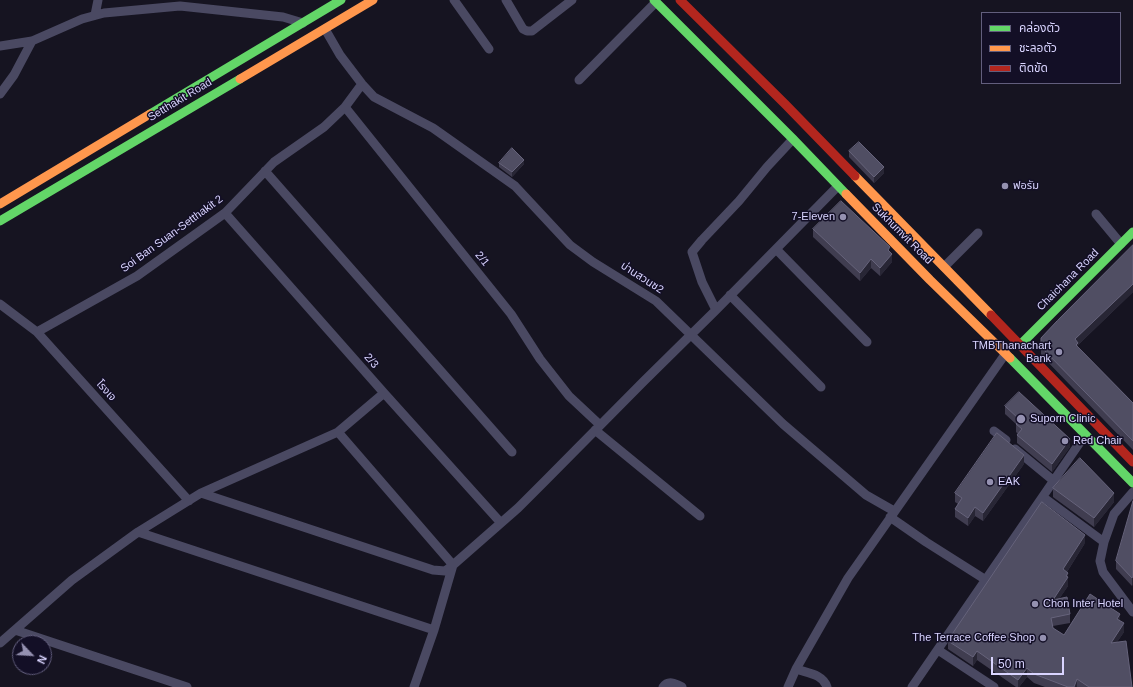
<!DOCTYPE html>
<html>
<head>
<meta charset="utf-8">
<style>
	body { margin:0 }
	#map { position:relative; width:1133px; height:687px; overflow:hidden; background:#161421; font-family:Arial,"Noto Sans Thai",sans-serif }
	canvas { display:block }
	.legend { position:absolute; left:981px; top:12px; width:140px; height:72px; box-sizing:border-box; background:#130f26; border:1px solid #625e7d; margin:0; padding:5px 7px; list-style:none; font-size:12px; color:#d9d4ff }
	.legend li { display:flex; align-items:center; gap:8px; height:20px }
	.legend b { width:20px; border:1px solid #625e7d }
	.north { position:absolute; left:12px; top:635px; width:40px; height:40px; box-sizing:border-box; background:#130f26; border:1px solid #625e7d; border-radius:50%; rotate:115deg; font-size:11px; font-weight:700; line-height:16px; text-align:center; color:#d9d4ff }
	.north::after { content:''; display:block; margin:auto; width:14px; height:18px; background:#9591b1; clip-path:polygon(50% 0,100% 100%,50% 72%,0 100%) }
	.scale { position:absolute; left:991px; top:657px; width:73px; height:18px; box-sizing:border-box; border:2px solid #d9d4ff; border-top:0; padding-left:5px; font-size:12px; line-height:14px; white-space:nowrap; color:#d9d4ff; -webkit-text-stroke:3px #130f26; paint-order:stroke }
</style>
</head>
<body>
<div id="map">
<canvas width="1133" height="687"></canvas>
<ul class="legend">
<li><b style="height:5px;background:#63d668"></b>คล่องตัว</li>
<li><b style="height:5px;background:#ff974d"></b>ชะลอตัว</li>
<li><b style="height:5px;background:#b3261e"></b>ติดขัด</li>
</ul>
<div class="north">N</div>
<div class="scale">50 m</div>
</div>
<script>
const c = document.querySelector('canvas').getContext('2d');
c.lineJoin = 'round';
function trace(path, color, width, dash) { c.strokeStyle = color; c.lineWidth = width; c.lineCap = dash ? 'butt' : 'round'; c.setLineDash(dash || []); c.stroke(path); }
function fillPath(path, color) { c.fillStyle = color; c.fill(path, 'evenodd'); }
function drawText(font, color, halo, rows, align = 'center') {
  c.font = font + ' Arial,"Noto Sans Thai",sans-serif'; c.lineWidth = 3; c.setLineDash([]); c.textBaseline = 'middle'; c.strokeStyle = halo; c.fillStyle = color; for (const [text, x, y, turn = 0] of rows) {
    c.save(); c.translate(x, y); c.rotate((+turn || 0) * Math.PI / 180); c.textAlign = isNaN(turn) ? turn : align; if (halo) c.strokeText(text, 0, 0); c.fillText(text, 0, 0); c.restore();
  }
}
const street = new Path2D(`
	M454,0L489,49
	M506,0L523,29L527,31H532L572,0
	M95,15L98,0
	M325,29L340,55L362,84L374,97L433,128L515,186L570,245L593,262L656,301L783,424L866,495L894,511
	M0,46L32,41L82,19L104,13L180,6L283,17L303,23
	M579,80L656,2
	M0,94L14,75L32,41
	M345,107L511,314L540,359L569,396L600,425
	M265,171L512,452
	M225,213L384,393L501,523
	M1096,214L1121,244
	M776,249L867,342
	M944,267L978,233
	M730,295L821,387
	M0,304L37,332L189,501
	M716,310L702,282L692,252L702,240L739,201L767,167L793,139
	M37,332L137,276L225,213L274,162L324,127L345,107L362,84
	M595,430L700,516
	M994,431L1006,440
	M338,432L453,565
	M1015,449L1054,481
	M1133,492L1114,514L1104,542L1100,561L1103,572L1133,612
	M201,493L433,570L445,571L453,565L518,508L545,481L643,382L716,310L838,186
	M1043,497L1104,542
	M890,517L926,542L986,580
	M138,532L434,630
	M15,630L187,687
	M0,643L72,580L138,532L201,493L338,432L384,393
	M938,650L994,687
	M796,669C807,673 823,674 827,687
	M414,687L434,630L453,565
	M663,687C668,680 675,683 682,687
	M788,687L796,669L848,578L1006,353
	M912,687L1085,435`);
const fast = new Path2D(`
	M654,0L793,139L846,194
	M150,114L341,0
	M0,221L240,79
	M1020,345L1133,232
	M1010,358L1133,483`);
const slow = new Path2D(`
	M240,79L373,0
	M855,176L991,315
	M846,194L930,280L1010,358
	M0,204L150,114`);
const jam = new Path2D(`
	M680,0L785,104L855,176
	M991,315L1133,462`);
const wall = new Path2D(`
	M849,151L884,173L874,183L849,157Z
	M499,163L524,164L512,177L499,167Z
	M813,229L890,252L892,262L880,276L871,268L860,281L813,237Z
	M1133,245V292L1078,345V348L1133,403V450L1041,355V338Z
	M1005,406L1070,447L1052,472L1017,443V435L1018,434L1016,432V424L1005,414Z
	M1024,464L983,521L975,516L968,526L955,517V509L958,504L955,502V493Z
	M1053,488L1114,502L1094,527L1053,497Z
	M1133,501L1132,586L1116,569V561Z
	M1085,543L1067,572L1068,573V586L1059,599L1070,614V623L1053,626V628L1064,635L1120,621L1124,632L1117,642L1132,687H1045L1034,683L1027,677L1019,687H1016L977,660L973,666L948,649V641Z`);
const shadedWall = new Path2D(`
	M524,160V164L512,177V172Z
	M884,167V173L874,183V177Z
	M892,254V262L880,276V268Z
	M871,259V268L860,281V273Z
	M1133,284V292L1078,345V351L1076,353L1075,339Z
	M1070,439V447L1052,472V464Z
	M1024,455V464L983,521V513Z
	M1114,493V502L1094,527V518Z
	M975,507V516L968,526V518Z
	M1085,535V543L1063,578V569Z
	M1068,573V586L1053,608V600Z
	M1133,576V585L1132,586V578Z
	M1120,614V622L1117,619Z
	M1124,623V632L1111,651V643Z
	M977,651V660L973,666V657Z
	M1027,668V677L1019,687H1018V680Z
	M1077,679V687H1074Z`);
const building = new Path2D(`
	M859,142L884,167L874,177L849,151Z
	M512,148L524,160L512,172L499,163Z
	M841,201L890,247L888,250L892,254L880,268L871,259L860,273L813,229Z
	M1133,245V284L1075,339L1078,343L1076,345L1133,403V441L1041,347V338L1057,321Z
	M1019,392L1070,439L1052,464L1017,435L1022,429L1016,424L1020,420L1005,406Z
	M997,433L1024,455L983,513L975,507L968,518L955,509L962,498L955,493Z
	M1080,458L1114,493L1094,518L1053,488Z
	M1133,501V576L1132,578L1116,561Z
	M1042,502L1085,535L1063,569L1068,573L1066,576L1068,577L1053,600L1067,597L1070,614L1051,618L1053,628L1064,635L1090,594L1120,614L1117,619L1124,623L1111,643L1126,641L1132,687H1089L1077,679L1074,687H1068L1034,674L1027,668L1018,680L977,651L973,657L948,641Z`);
const markers = [
	[1005,186,4,"#9591b1"],
	[843,217,4,"#9591b1"],
	[1059,352,4,"#9591b1"],
	[1021,419,5,"#9591b1"],
	[1065,441,4,"#9591b1"],
	[990,482,4,"#9591b1"],
	[1035,604,4,"#9591b1"],
	[1043,638,4,"#9591b1"]
];
const streetNames = [
	["Setthakit Road",180,100,-31],
	["Soi Ban Suan-Setthakit 2",172,234,-36],
	["Sukhumvit Road",902,234,45],
	["2/1",482,259,51],
	["บ่านสวนซ2",642,278,33],
	["Chaichana Road",1068,280,-45],
	["2/3",371,361,49],
	["โรงเจ",106,391,48]
];
const poiNames = [
	["ฟอรัม",1013,186],
	["7-Eleven",835,217,"right"],
	["TMBThanachart",1051,346,"right"],
	["Bank",1051,359,"right"],
	["Suporn Clinic",1030,419],
	["Red Chair",1073,441],
	["EAK",998,482],
	["Chon Inter Hotel",1043,604],
	["The Terrace Coffee Shop",1035,638,"right"]
];
trace(street, '#4a4962', 9);
trace(fast, '#63d668', 9);
trace(slow, '#ff974d', 9);
trace(jam, '#b3261e', 9);
fillPath(wall, '#403d50');
fillPath(shadedWall, '#282635');
fillPath(building, '#504e63');
trace(building, '#66637b', 1);
for (const [x, y, r, color] of markers) { const dot = new Path2D(); dot.arc(x, y, r, 0, 2 * Math.PI); c.fillStyle = color; c.fill(dot); trace(dot, '#130f26', 1.5); }
drawText('11px', '#d9d4ff', '#130f26', streetNames);
drawText('11px', '#d9d4ff', '#130f26', poiNames, 'left');
</script>
</body>
</html>
